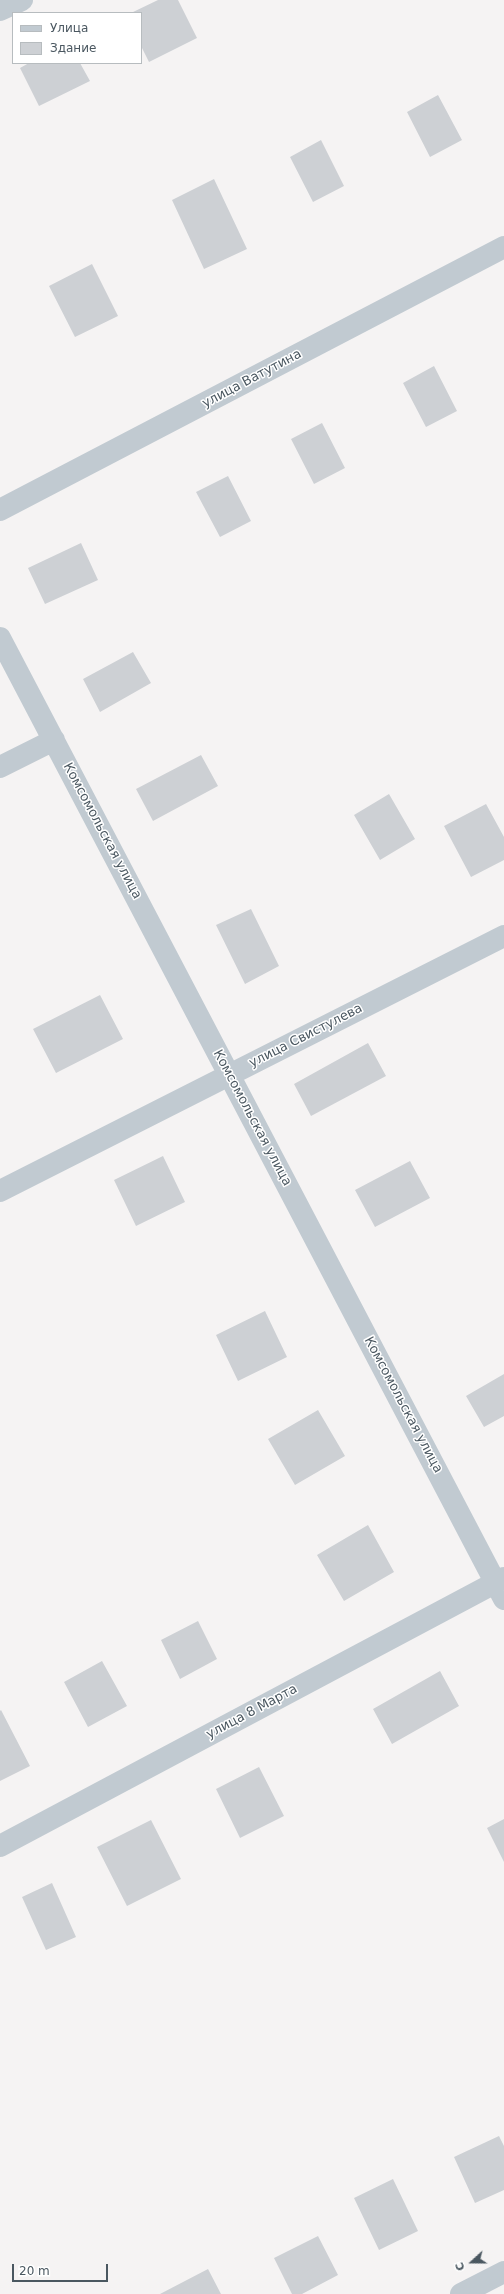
<!DOCTYPE html>
<html>
<head>
<meta charset="utf-8">
<style>
	body { margin:0 }
	#map { position:relative; width:504px; height:2294px; overflow:hidden; background:#f5f3f3; font-family:"DejaVu Sans",sans-serif }
	canvas { display:block }
	.legend { position:absolute; left:12px; top:12px; width:130px; height:52px; box-sizing:border-box; background:#fff; border:1px solid #b7bcbf; margin:0; padding:5px 7px; list-style:none; font-size:12px; color:#4a5760 }
	.legend li { display:flex; align-items:center; gap:8px; height:20px }
	.legend b { width:20px; border:1px solid #b7bcbf }
	.north { position:absolute; left:452px; top:2242px; width:40px; height:40px; -webkit-text-stroke:3px #fff; paint-order:stroke; rotate:249deg; font-size:11px; font-weight:700; line-height:16px; text-align:center; color:#4a5760 }
	.north::after { content:''; display:block; margin:auto; width:14px; height:18px; background:#4a5760; clip-path:polygon(50% 0,100% 100%,50% 72%,0 100%) }
	.scale { position:absolute; left:12px; top:2264px; width:96px; height:18px; box-sizing:border-box; border:2px solid #4a5760; border-top:0; padding-left:5px; font-size:12px; line-height:14px; white-space:nowrap; color:#4a5760; -webkit-text-stroke:3px #fff; paint-order:stroke }
</style>
</head>
<body>
<div id="map">
<canvas width="504" height="2294"></canvas>
<ul class="legend">
<li><b style="height:5px;background:#c1cad1"></b>Улица</li>
<li><b style="height:11px;background:#cdd0d4"></b>Здание</li>
</ul>
<div class="north">С</div>
<div class="scale">20 m</div>
</div>
<script>
const c = document.querySelector('canvas').getContext('2d');
c.lineJoin = 'round';
function fillPath(path, color) { c.fillStyle = color; c.fill(path, 'evenodd'); }
function trace(path, color, width, dash) { c.strokeStyle = color; c.lineWidth = width; c.lineCap = dash ? 'butt' : 'round'; c.setLineDash(dash || []); c.stroke(path); }
function drawText(font, color, halo, rows, align = 'center') {
  c.font = font + ' "DejaVu Sans",sans-serif'; c.lineWidth = 3; c.setLineDash([]); c.textBaseline = 'middle'; c.strokeStyle = halo; c.fillStyle = color; for (const [text, x, y, turn = 0] of rows) {
    c.save(); c.translate(x, y); c.rotate((+turn || 0) * Math.PI / 180); c.textAlign = isNaN(turn) ? turn : align; if (halo) c.strokeText(text, 0, 0); c.fillText(text, 0, 0); c.restore();
  }
}
const building = new Path2D(`
	M158,0H178L197,38L149,62L141,46V13H131Z
	M29,63H80L90,81L39,106L20,68Z
	M438,95L462,140L430,157L407,112Z
	M321,140L344,186L313,202L290,157Z
	M214,179L247,249L204,269L172,200Z
	M92,264L118,316L75,337L49,286Z
	M434,366L457,411L426,427L403,383Z
	M322,423L345,468L314,484L291,439Z
	M228,476L251,521L220,537L196,492Z
	M81,543L98,580L45,604L28,568Z
	M133,652L151,683L100,712L83,679Z
	M201,755L218,786L153,821L136,789Z
	M389,794L415,839L380,860L354,815Z
	M486,804L504,837V860L471,877L444,826Z
	M251,909L279,966L245,984L216,925Z
	M100,995L123,1039L56,1073L33,1029Z
	M368,1043L386,1076L311,1116L294,1084Z
	M163,1156L185,1202L136,1226L114,1180Z
	M410,1161L430,1198L375,1227L355,1190Z
	M265,1311L287,1357L238,1381L216,1335Z
	M504,1374V1416L484,1427L466,1396Z
	M318,1410L345,1456L295,1485L268,1439Z
	M368,1525L394,1572L344,1601L317,1555Z
	M198,1621L217,1659L180,1679L161,1640Z
	M102,1661L127,1706L88,1727L64,1682Z
	M440,1671L459,1706L392,1744L373,1709Z
	M1,1710L30,1766L0,1781V1711Z
	M259,1767L284,1816L240,1838L216,1789Z
	M504,1819V1862L487,1828Z
	M151,1820L181,1879L127,1906L97,1847Z
	M52,1883L76,1937L46,1950L22,1897Z
	M499,2136L504,2146V2190L475,2203L454,2157Z
	M393,2179L418,2231L379,2250L354,2198Z
	M318,2236L338,2275L302,2294H292L274,2258Z
	M208,2269L221,2294H160Z`);
const minor = new Path2D(`
	M0,10L22,0
	M0,510L504,247
	M0,638L504,1599
	M0,767L54,740
	M0,1191L504,936
	M0,1846L504,1578
	M461,2294L504,2272`);
const streetNames = [
	["улица Ватутина",252,379,-28],
	["Комсомольская улица",102,831,62],
	["улица Свистулева",306,1036,-27],
	["Комсомольская улица",252,1118,62],
	["Комсомольская улица",403,1405,62],
	["улица 8 Марта",252,1712,-28]
];
fillPath(building, '#cdd0d4');
trace(minor, '#c1cad1', 22);
drawText('13px', '#4a5760', '#fff', streetNames);
</script>
</body>
</html>
